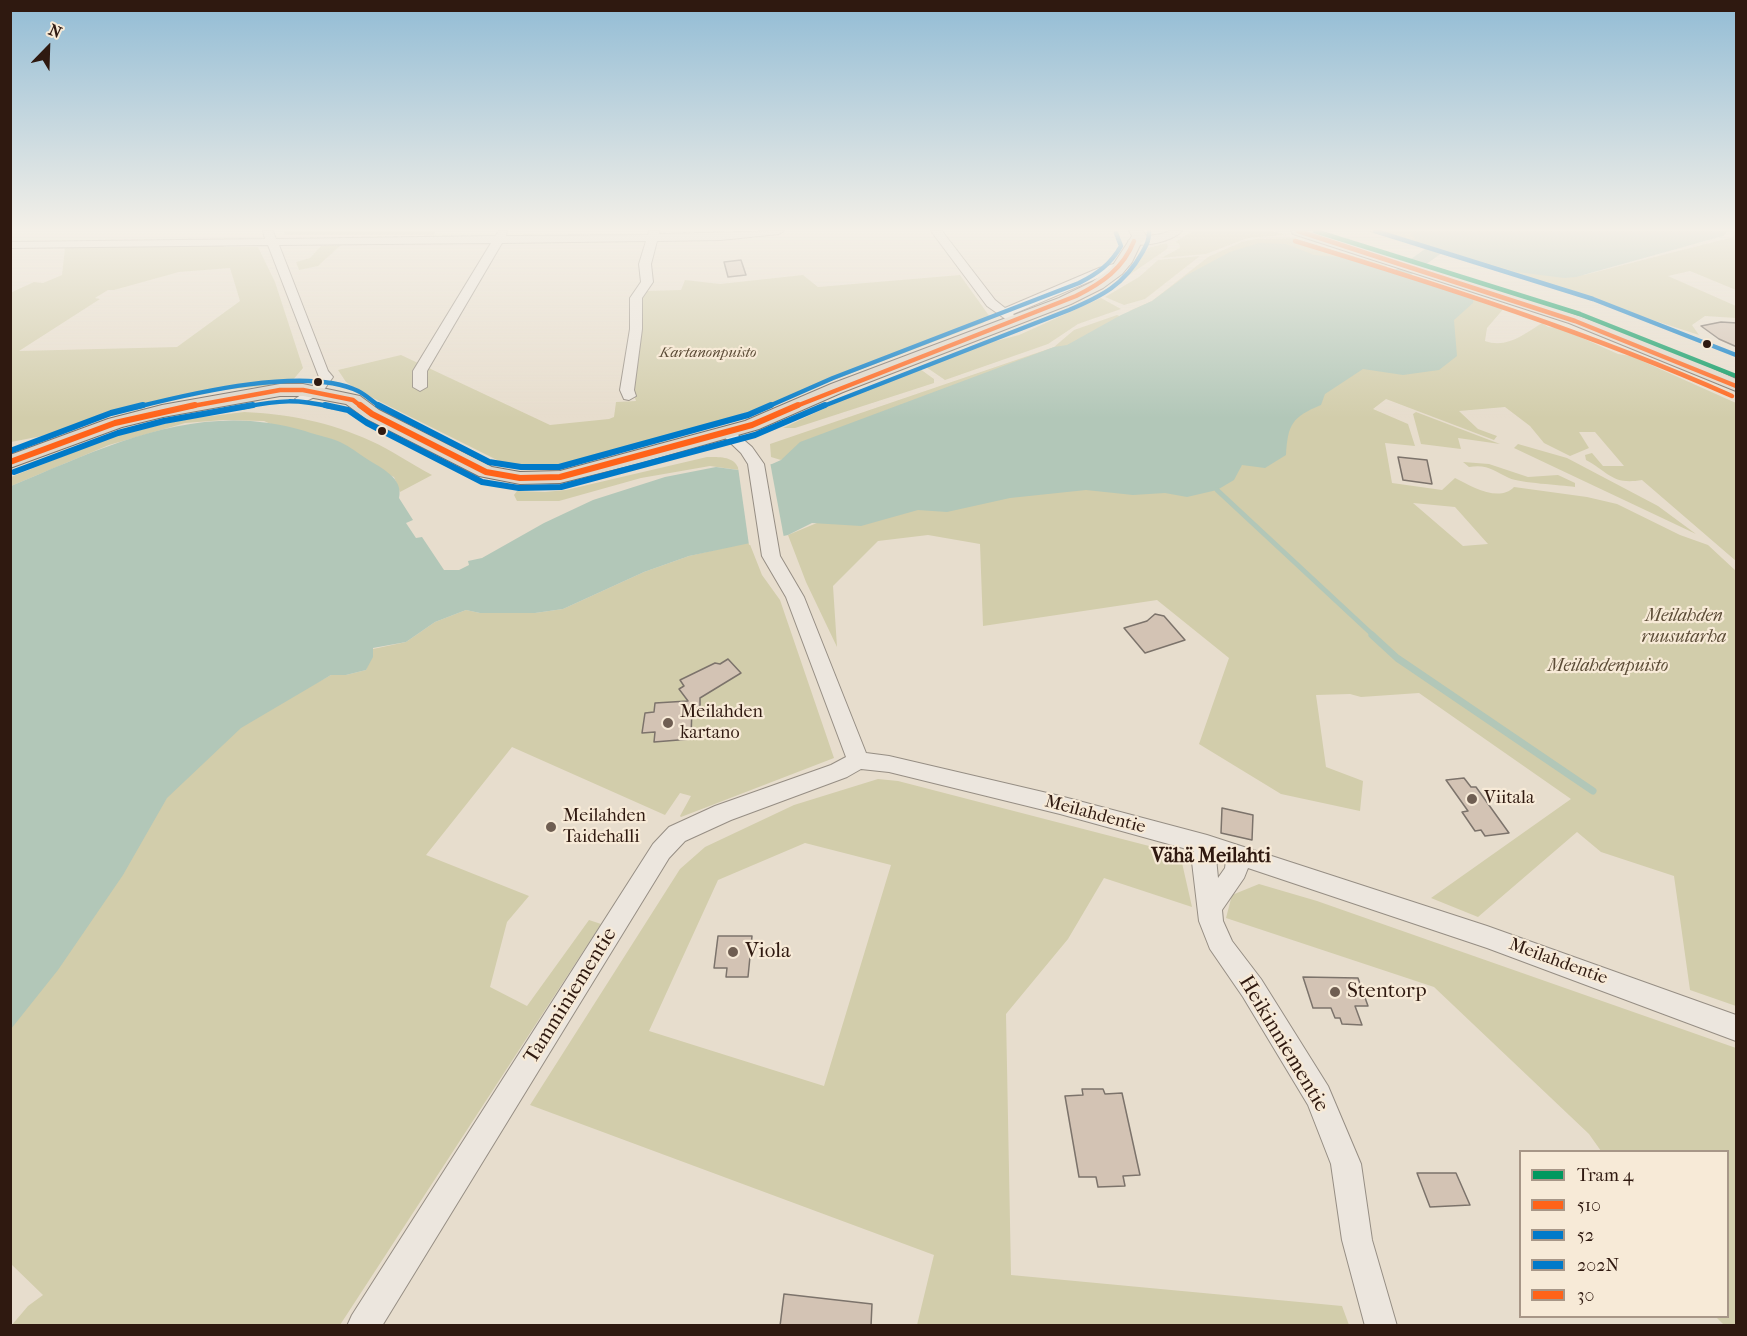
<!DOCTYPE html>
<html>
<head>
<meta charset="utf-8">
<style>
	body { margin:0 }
	#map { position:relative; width:1747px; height:1336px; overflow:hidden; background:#e7ddcd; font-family:"IM FELL French Canon",serif }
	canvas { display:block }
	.frame { position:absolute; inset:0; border:12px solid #2f1910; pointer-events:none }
	.legend { position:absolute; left:1519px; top:1150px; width:210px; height:168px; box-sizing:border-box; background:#f7ead7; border:2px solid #a79687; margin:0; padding:8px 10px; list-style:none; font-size:18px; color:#2f1910 }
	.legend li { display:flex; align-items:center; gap:12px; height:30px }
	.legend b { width:30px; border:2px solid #a79687 }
	.north { position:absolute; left:18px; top:18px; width:60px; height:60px; -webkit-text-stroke:4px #f7ead7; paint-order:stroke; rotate:23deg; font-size:16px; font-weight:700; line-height:24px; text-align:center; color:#2f1910 }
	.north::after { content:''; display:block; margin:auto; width:21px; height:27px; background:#2f1910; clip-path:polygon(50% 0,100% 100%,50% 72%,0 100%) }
</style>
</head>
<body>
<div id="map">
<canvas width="1747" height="1336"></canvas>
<div class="frame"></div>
<ul class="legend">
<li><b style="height:8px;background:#00985f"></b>Tram 4</li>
<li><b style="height:8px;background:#ff6319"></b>510</li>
<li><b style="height:8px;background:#007ac9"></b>52</li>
<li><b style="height:8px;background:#007ac9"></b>202N</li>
<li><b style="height:8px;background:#ff6319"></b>30</li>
</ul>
<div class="north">N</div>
</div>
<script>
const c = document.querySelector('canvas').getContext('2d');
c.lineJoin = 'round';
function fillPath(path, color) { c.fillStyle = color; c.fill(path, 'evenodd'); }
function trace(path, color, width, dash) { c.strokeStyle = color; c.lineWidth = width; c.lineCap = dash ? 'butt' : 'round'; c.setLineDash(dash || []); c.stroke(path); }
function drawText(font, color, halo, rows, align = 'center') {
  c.font = font + ' "IM FELL French Canon",serif'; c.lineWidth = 4.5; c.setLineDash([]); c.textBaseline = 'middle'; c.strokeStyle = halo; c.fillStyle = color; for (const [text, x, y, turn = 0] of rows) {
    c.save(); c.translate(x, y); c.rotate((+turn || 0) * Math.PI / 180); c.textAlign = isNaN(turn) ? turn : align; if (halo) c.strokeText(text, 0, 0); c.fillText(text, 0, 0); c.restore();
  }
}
const green = new Path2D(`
	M284,231H436L434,235H285Z
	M1193,231H1272L1286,235L1248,238L1206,254L1161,258L1180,248L1179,244L1175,242Z
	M1368,231H1434L1423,241L1413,245Z
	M1733,231H1736V290L1690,271L1668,276L1736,306V318L1705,316L1692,325L1699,335L1464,259H1470L1458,255L1584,275L1733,237Z
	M1294,238L1387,266L1386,268L1392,270L1129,311L1152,301L1208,257L1241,242L1256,239Z
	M1166,243L1168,245L1167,249L1125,278L1122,277L1136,266L1148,248Z
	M224,245V247H258L275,282L303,368L292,381L276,385L211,391L168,399L42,436L11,442L10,293L34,282L43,283L62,275L65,247ZM230,268L240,301L177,347L19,351L100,299L95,298L108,290H114L179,272Z
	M341,245L318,266L299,270L296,262L310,258L321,246Z
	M1200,256L1145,299L1124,305L1105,297L1139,277L1158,260Z
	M803,275L818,287L960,275L990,317L983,323L757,409L634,449L570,466L537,468L509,466L361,392L346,382L338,370L401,355L550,425L609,419L614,417L616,402L636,401L632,390L639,350L641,299L644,291L681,290L685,280L720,284Z
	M1410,276L1505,307L1487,328L1485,341C1507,349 1524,334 1542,323L1548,327L1560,328L1618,354L1631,356L1736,403V561L1642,480C1612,485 1610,473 1586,460L1585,455L1592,453L1603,466H1624L1595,432H1579L1589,448L1570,456L1544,443L1530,426L1505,407L1459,411L1478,429L1497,436L1494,440L1386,399L1373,409L1408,424L1415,446L1385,443L1392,483L1442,490L1455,478C1471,486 1499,503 1514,487L1587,497L1617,504L1680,535L1708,545L1736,571V1006L1690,990L1674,876L1601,852L1577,832L1478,917L1431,898L1571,799L1419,693L1361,697L1350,694L1316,695L1326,767L1363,781L1360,811L1281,794L1199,744L1229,658L1157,600L983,626L980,544L928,535L878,541L833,586L837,647L806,582L788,535ZM1413,503L1455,507L1488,544L1463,546Z
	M1101,298L1121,309L1078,324L1048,344L945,380L926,367L984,344L1019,335Z
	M1117,315L1124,318L1129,326L781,460L771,457L770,444L1054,347L1074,330Z
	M920,369L934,379V383L795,428H783L842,400Z
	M244,412C289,414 330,422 371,441C391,450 411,464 432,475L400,492L394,477L264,421L223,420L185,423L109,445L11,486V477L109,438L179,420Z
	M1416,412L1500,444L1458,438L1461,449L1421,444L1413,414Z
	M1518,444L1567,458L1658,506L1696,534L1514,448Z
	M707,457C720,457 735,456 739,470L710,466L641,478L559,501H517L514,495L517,491L545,492L566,490Z
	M1463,462L1489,464L1528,477L1558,475L1575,483V487C1561,485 1520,483 1509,478C1494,471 1488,464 1469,467Z
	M749,542L762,575L780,600L834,758L681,817L680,816L691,796L680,793L665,815L512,747L426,855L529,896L507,922L490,987L527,1006L589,920L601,924L340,1325L11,1326L28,1306L43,1295L11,1264V990L149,774L331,675H346L366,670L373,649L406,642L435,622L466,610L480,613H535L563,609L644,572L689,556Z
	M878,779L898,781L1180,854L1192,907L1104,878L1068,939L1006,1014L1011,1275L1342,1306L1349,1325H917L934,1255L530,1105L680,869L705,847L794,805ZM805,843L891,865L824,1086L649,1031L718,880Z
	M1259,884L1317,901L1736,1048V1325H1724L1716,1317L1728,1316V1152L1601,1151L1589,1134L1434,987L1226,918L1232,895Z`);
const water = new Path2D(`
	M1411,231H1728L1723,236L1576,277L1564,278L1517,272L1458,255L1442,253L1411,275L1474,297L1473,303L1454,320L1457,356L1439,370L1403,375L1363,369L1325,394L1321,405C1292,417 1288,424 1286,455L1265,468L1242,465L1234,480L1217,490L1187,497L1165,493L1133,495L1086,490L1010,498L947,512L918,510L861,526L812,523L788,535L689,556L644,572L563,609L535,613H480L466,610L435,622L406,642L373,648V657L366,670L346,675H331L241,728L167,798L123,875L58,970L11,1029V486C107,446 199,399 305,431C316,435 329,437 340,442C349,446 358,453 367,459C381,468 404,478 399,498L413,520L406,523L416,538L422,537L444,570H459L469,565L468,561L482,558L544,523L593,500L665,477L716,467L738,470L772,464L781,460L800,442L1054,347L1067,345L1121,315L1152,301L1187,275L1230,252L1259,243L1286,244L1314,255L1352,258L1395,270L1425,249L1417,243Z`);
const pier = new Path2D(`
	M770,462L784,538L749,545L738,467Z`);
const streamFar1 = new Path2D(`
	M1217,490L1374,636`);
const stream = new Path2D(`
	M1372,635L1397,658L1593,791`);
const building = new Path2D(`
	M741,260L746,275L728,277L724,262Z
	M1721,322L1737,323V347L1719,339L1701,326Z
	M1398,457L1427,460L1432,484L1403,480Z
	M1155,614L1164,616L1185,640L1145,653L1124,628L1147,621Z
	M728,659L741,673L700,698V716L692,706L691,739L654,742L655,732L642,733L645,713L654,712L655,703L688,701L679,689L684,686L680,680L715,663L720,664Z
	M1464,778L1471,787H1476L1509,833L1485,836L1481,830L1475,831L1462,812L1468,811L1446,780Z
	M1222,808L1253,815L1252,840L1221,833Z
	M718,936H752L748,977H726L727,968H714Z
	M1303,977L1358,978L1368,1006H1355L1362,1025L1342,1024L1340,1018H1335L1331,1008H1313Z
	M1082,1089H1103L1105,1094L1122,1093L1140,1175L1123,1176L1125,1186L1098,1187L1096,1177H1079L1065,1096L1083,1095Z
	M1417,1173H1456L1470,1205L1430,1207Z
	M784,1294L872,1304L871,1326H780Z`);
const minor = new Path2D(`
	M263,231H273L276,239L495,236L499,231H507L506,236L648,235L649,231H659V234L784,231L779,234L721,240L657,241L651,264L653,282L642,298V329L634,390L636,396L629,400L624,399L620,390L630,329V298L641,282L639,264L646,241L502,243L427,371V387L420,391L413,387V371L491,243L279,245L328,371L333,377L321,394L302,403L295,399L311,388L319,377L268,245L10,248V242L265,239Z
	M931,231H942L995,300L1005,308L1099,268L1125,261L1131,264L1013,314L1020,321L1014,325L987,306Z
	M1169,231H1182C1173,241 1139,250 1128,241C1139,233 1157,238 1169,231Z
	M726,428L731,429L752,447L764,464L780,556L804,597L866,753L889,756L1060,796L1207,835L1487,926L1736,1015V1041L1487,948L1248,868L1244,878L1222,910L1223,921L1232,941L1261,979L1328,1086L1361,1164L1372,1240L1397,1326H1365L1342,1240L1331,1164L1308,1105L1243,997L1210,949L1199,921L1192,862L1194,851L1060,814L889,772L861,769L847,777L731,820L685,841L669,858L382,1326H347L352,1315L653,844L669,827L715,806L831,765L846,757L786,597L762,556L748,464L741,453L719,432ZM1216,858L1226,861L1225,868L1218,878Z`);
const major = new Path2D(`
	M1129,231H1143L1147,237L1141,243L1132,262L1122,274L1103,288L1071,304L843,392L759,429L640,463L560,483L520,484L479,476L365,418L346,404L303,396H280L163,417L122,427L10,468V455L108,419L162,405L280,384H303L360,396L379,410L492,467L520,472L560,471L745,421L831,384L1059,298L1092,282L1111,268L1132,236Z
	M1291,231H1313C1457,275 1600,317 1736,379V391L1569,323L1293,234Z`);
const bus1Far1 = new Path2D(`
	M1298,231L1575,321L1736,386
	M187,407L280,390H303L353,400L362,407
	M794,407L1076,296C1102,283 1123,269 1134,241`);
const bus1 = new Path2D(`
	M360,405L372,414L486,472L520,478L560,477L752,425L798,405
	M10,462L115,423L195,405`);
const bus2Far1 = new Path2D(`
	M244,407C280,400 297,399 332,407
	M821,407L1069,310C1102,296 1124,285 1142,253C1147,244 1149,241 1149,231`);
const bus2 = new Path2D(`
	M325,405L348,410L367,423L482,482L519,488L561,487L755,435L825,405
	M14,472L118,433L164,421L253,405`);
const bus3Far1 = new Path2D(`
	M1375,231L1593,299L1736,355
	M137,407C193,393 306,366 358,391C366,395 373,402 381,407
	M767,407L833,378L1079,283C1097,274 1111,264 1121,246L1116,233`);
const bus3 = new Path2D(`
	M378,405L489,462L521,467H559L748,415L771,405
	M10,451L111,413L143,405`);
const bus4 = new Path2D(`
	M1295,241C1443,286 1590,333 1732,396`);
const tram1 = new Path2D(`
	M1315,231L1580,314L1736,376`);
const markers = [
	[1707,344,5,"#2f1910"],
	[318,382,5,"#2f1910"],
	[382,431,5,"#2f1910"],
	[668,723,6,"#6f5e52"],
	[1472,799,6,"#6f5e52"],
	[551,827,6,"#6f5e52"],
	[733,952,6,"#6f5e52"],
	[1335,992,6,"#6f5e52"]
];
const farParknames = [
	["Kartanonpuisto",708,353]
];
const parkNames = [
	["Meilahden",1684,617],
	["ruusutarha",1684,638],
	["Meilahdenpuisto",1608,667]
];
const poiNames = [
	["Meilahden",680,713],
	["kartano",680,734],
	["Viitala",1484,799],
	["Meilahden",563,817],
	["Taidehalli",563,838]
];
const streetNames = [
	["Meilahdentie",1095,815,15],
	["Meilahdentie",1558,962,20]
];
const neighbourhoodNames = [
	["Vähä Meilahti",1211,857]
];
const nearPoinames = [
	["Viola",745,952],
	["Stentorp",1347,992]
];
const nearStreetnames = [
	["Tamminiementie",571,996,-58],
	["Heikinniementie",1283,1044,59]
];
fillPath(green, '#d2cdab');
fillPath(water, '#b2c7b8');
fillPath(pier, '#e7ddcd');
trace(streamFar1, '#b2c7b8', 5);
trace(stream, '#b2c7b8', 7);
fillPath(building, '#d3c3b4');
trace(building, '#7c736b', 1.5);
trace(minor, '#968e84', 2);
trace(major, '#7c736b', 2);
fillPath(minor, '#ece6de');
fillPath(major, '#ded6c9');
trace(bus1Far1, '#ff6319', 4.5);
trace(bus1, '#ff6319', 6);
trace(bus2Far1, '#007ac9', 4.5);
trace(bus2, '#007ac9', 6);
trace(bus3Far1, '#007ac9', 4.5);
trace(bus3, '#007ac9', 6);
trace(bus4, '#ff6319', 4.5);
trace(tram1, '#00985f', 4.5);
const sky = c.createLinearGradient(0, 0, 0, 418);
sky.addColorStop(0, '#92bcd5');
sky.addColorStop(0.55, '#f4f0e8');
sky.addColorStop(1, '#f4f0e800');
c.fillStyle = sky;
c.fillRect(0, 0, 1747, 418);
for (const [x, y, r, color] of markers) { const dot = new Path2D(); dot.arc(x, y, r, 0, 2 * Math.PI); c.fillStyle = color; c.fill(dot); trace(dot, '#f7ead7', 2); }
drawText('italic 15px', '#5b4b36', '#f7ead7', farParknames);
drawText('italic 18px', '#5b4b36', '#f7ead7', parkNames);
drawText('18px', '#2f1910', '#f7ead7', poiNames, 'left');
drawText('18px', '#2f1910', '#f7ead7', streetNames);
drawText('bold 20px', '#2f1910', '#f7ead7', neighbourhoodNames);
drawText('21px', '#2f1910', '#f7ead7', nearPoinames, 'left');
drawText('21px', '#2f1910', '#f7ead7', nearStreetnames);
</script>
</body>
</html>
